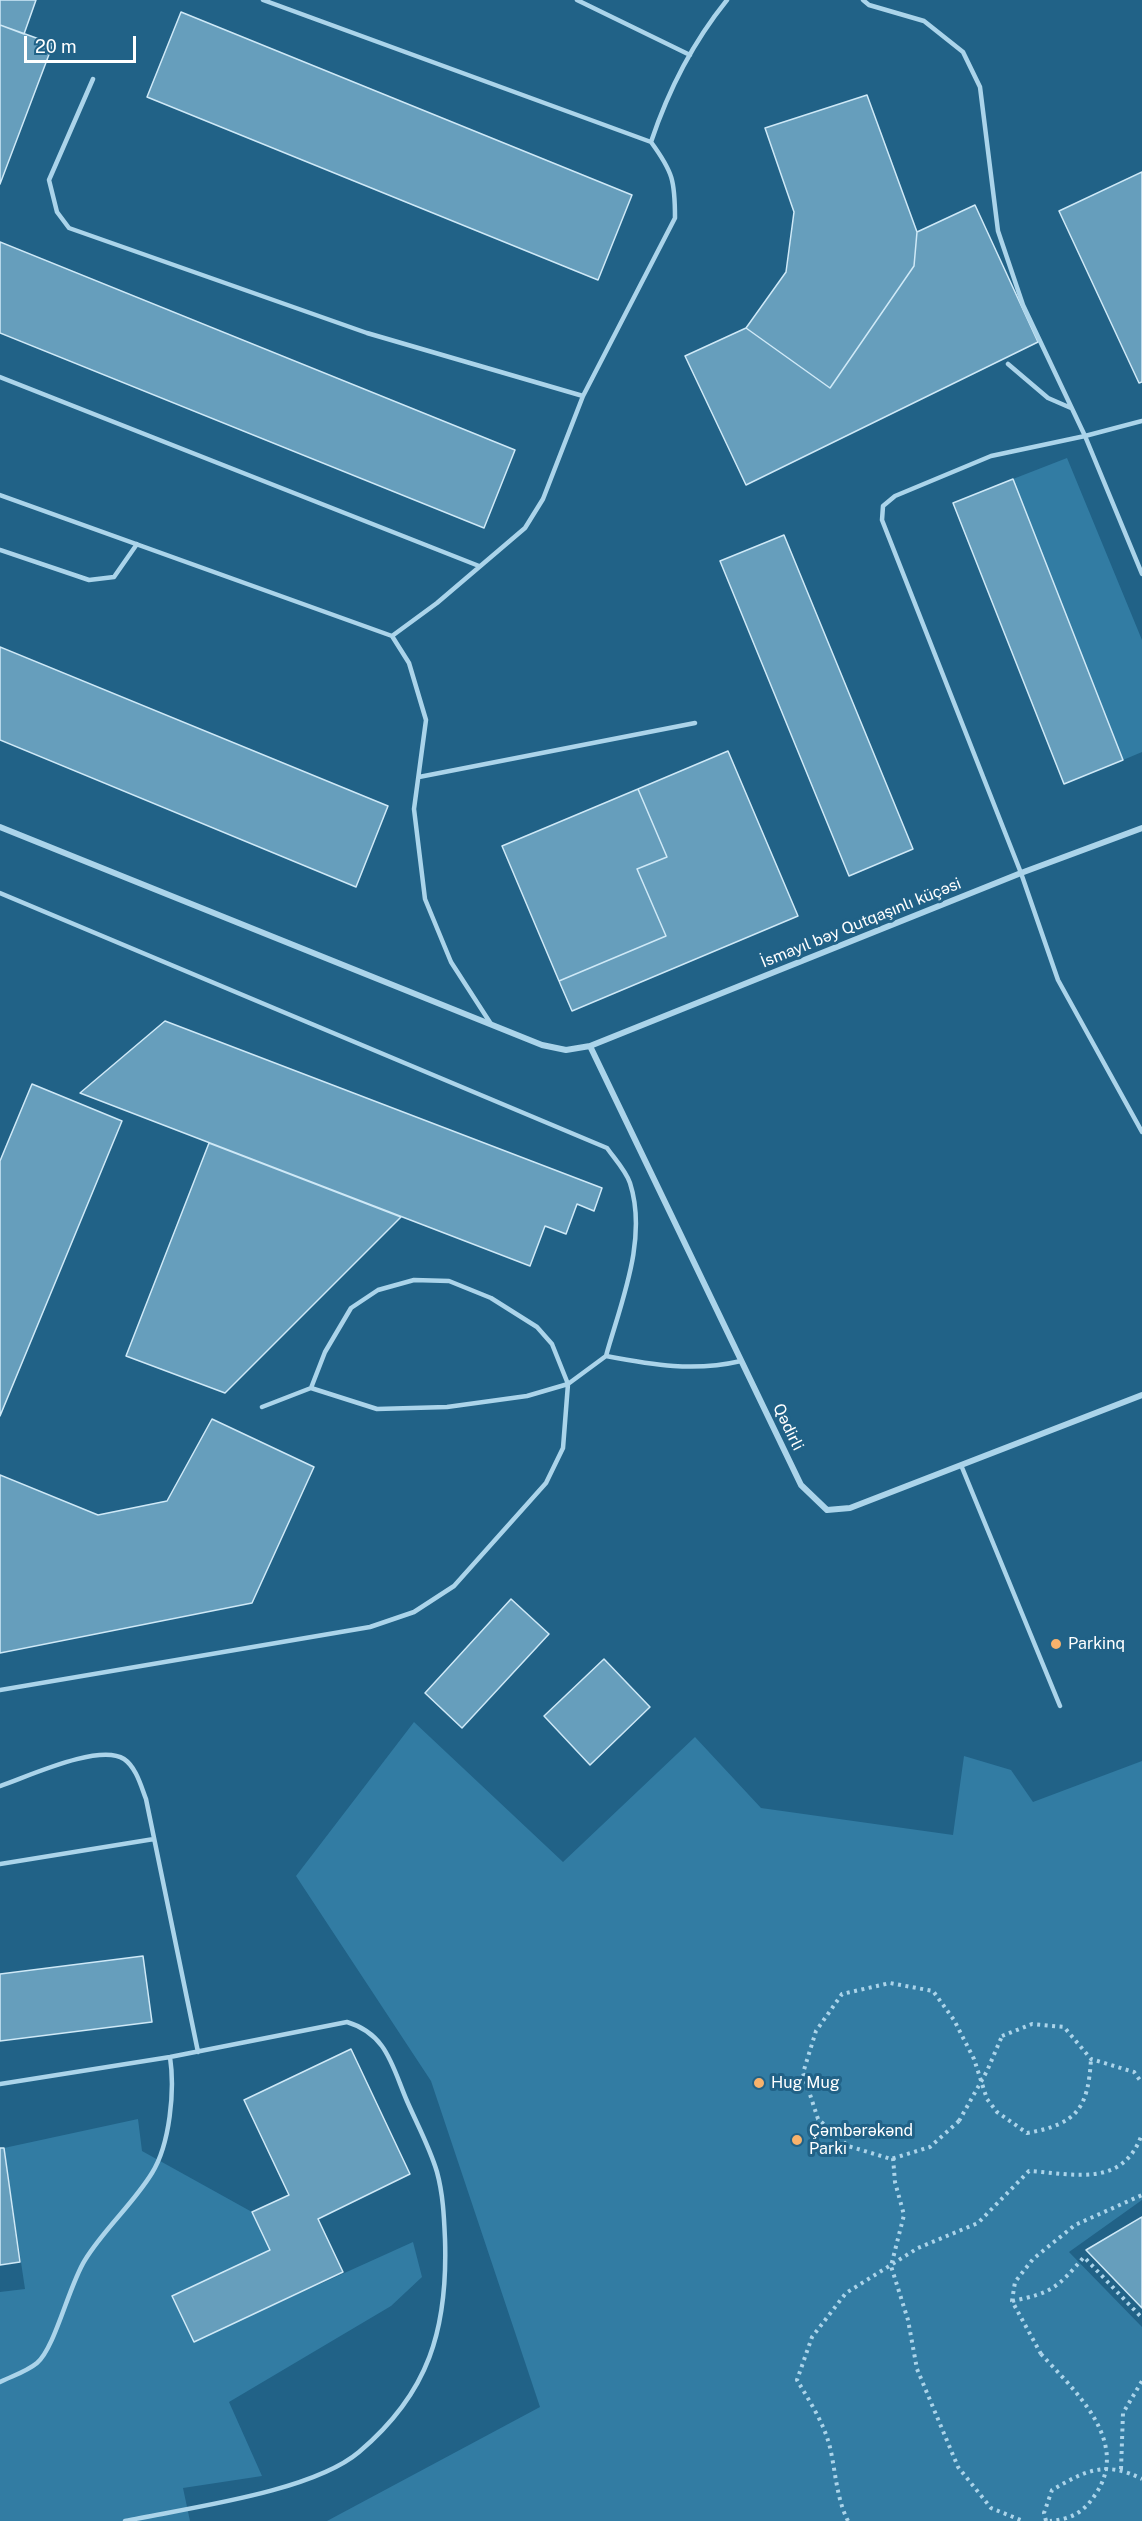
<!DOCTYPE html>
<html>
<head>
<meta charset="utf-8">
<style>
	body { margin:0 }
	#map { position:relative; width:1142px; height:2521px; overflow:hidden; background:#216287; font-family:"Public Sans",sans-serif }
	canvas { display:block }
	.scale { position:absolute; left:24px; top:36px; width:112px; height:27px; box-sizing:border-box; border:3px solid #fff; border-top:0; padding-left:8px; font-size:18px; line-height:21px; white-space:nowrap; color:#fff; -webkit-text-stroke:4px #216287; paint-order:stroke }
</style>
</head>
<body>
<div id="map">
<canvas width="1142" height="2521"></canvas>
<div class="scale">20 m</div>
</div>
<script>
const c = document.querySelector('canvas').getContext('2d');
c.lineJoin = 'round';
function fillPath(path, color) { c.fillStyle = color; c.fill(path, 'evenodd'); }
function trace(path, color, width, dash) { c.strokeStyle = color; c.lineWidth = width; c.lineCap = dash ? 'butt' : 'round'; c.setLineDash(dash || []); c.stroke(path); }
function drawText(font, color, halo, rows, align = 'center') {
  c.font = font + ' "Public Sans",sans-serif'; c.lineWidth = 6; c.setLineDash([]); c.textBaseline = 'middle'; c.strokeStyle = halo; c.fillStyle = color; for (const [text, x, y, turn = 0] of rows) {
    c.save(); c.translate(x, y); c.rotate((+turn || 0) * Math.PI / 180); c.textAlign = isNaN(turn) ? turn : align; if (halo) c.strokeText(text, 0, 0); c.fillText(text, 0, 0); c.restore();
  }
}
const green = new Path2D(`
	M1067,458L1142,640V752L1123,760L1013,479Z
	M414,1722L563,1862L695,1737L761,1808L953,1835L964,1756L1011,1770L1033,1802L1142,1761V2200L1069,2252L1142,2327V2521H327L540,2407L431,2081L296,1876Z
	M138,2119L142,2151L252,2212L270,2250L173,2296L194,2341L413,2242L422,2277L391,2306L229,2402L262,2476L183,2488L190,2521H0V2292L25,2289L4,2148Z`);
const building = new Path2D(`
	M0,0H36L24,34L0,25Z
	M181,12L632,195L598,280L147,97Z
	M0,25L53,44L0,184Z
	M867,95L917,232L914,266L830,388L746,328L786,272L794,212L765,128Z
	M1142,172V382L1139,383L1059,211Z
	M975,205L1038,342L746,485L685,356L746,328L830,388L914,266L917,232Z
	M0,242L515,450L484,528L0,333Z
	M1013,479L1123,760L1064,784L953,503Z
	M784,535L913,849L849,876L720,561Z
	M0,647L388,806L356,887L0,740Z
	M728,751L798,916L572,1011L559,981L666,936L637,869L667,857L638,789Z
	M638,789L667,857L637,869L666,936L559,981L502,846Z
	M165,1021L602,1188L594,1211L577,1204L566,1234L545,1226L530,1266L80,1093Z
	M32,1084L122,1121L0,1416V1161Z
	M209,1143L401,1217L225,1393L126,1356Z
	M212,1419L314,1467L252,1603L0,1653V1475L98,1515L167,1501Z
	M511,1599L549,1634L462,1728L425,1693Z
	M604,1659L650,1707L590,1765L544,1716Z
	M143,1956L152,2022L0,2041V1974Z
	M351,2049L410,2174L318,2219L343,2272L194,2342L172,2296L270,2250L252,2212L289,2195L244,2100Z
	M0,2148H4L20,2262L0,2265Z
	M1142,2217V2308L1086,2250Z`);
const path = new Path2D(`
	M1002,2036L1032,2024L1064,2027L1091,2059L1134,2072L1142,2083
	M959,2121L930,2147L891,2159L848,2146L818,2119L803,2073L816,2031L842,1994L890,1983L933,1991L954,2020L974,2059L987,2099L997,2112L1027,2133C1077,2124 1088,2109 1091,2059
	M893,2158L895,2182L904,2215L891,2266L908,2320L917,2369L958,2467L991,2508L1023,2521
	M1012,2301C1052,2293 1057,2288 1084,2257L1142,2318
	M1041,2354L1012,2301L1015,2282L1033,2259L1075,2225L1142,2195
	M1121,2469L1123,2413L1142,2381
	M848,2521C837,2499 836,2476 831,2452C826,2426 810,2402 797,2380L812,2337L846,2293L918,2248L978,2223L1029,2171C1075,2174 1123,2188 1142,2134
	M1046,2521L1044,2513L1052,2490C1085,2471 1105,2460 1142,2479`);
const lane = new Path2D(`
	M263,0L651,142
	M577,0L690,55
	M863,0L869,5L924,21L963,52L980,87L998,231L1023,305L1085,436L1142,574
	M93,79L49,180L57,212L69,228L367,333L583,396
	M1008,364L1048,398L1071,408
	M0,377L479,566
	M1142,421L1085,436L991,456L895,496L883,506L882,520L1021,873L1058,980L1142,1132
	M0,495L392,636
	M0,550L89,580L114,577L137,544
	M419,777L695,723
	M0,893L607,1148C614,1158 626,1171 630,1183C648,1239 621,1302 606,1356
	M491,1024L451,962L425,899L414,809L426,720L409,663L392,636L437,603L525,528L543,499L583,396L675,218C675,181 673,172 651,142C668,91 693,42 727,0
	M311,1388L325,1352L351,1308L378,1290L414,1280L449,1281L491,1298L537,1327L552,1344L568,1384L606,1356C653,1365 694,1372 741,1361
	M961,1465L1060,1706
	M0,1690L370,1627L414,1612L454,1586L546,1483L563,1448L568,1384L527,1396L447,1407L377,1409L311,1388L262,1407
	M0,1786C27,1777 99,1743 124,1759C136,1767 141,1786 146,1799L198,2052
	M0,1864L154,1839
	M0,2084L170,2057L347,2022C387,2034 392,2066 407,2101C417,2124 430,2148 437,2172C443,2194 444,2216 445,2239C448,2329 429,2393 359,2452C312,2492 187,2508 125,2521
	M0,2382C12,2376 26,2372 37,2363C55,2348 69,2285 85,2260C104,2229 133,2204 152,2173C170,2144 175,2090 170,2057`);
const street = new Path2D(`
	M0,827L542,1045L566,1050L590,1046L1021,873L1142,828
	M590,1046L801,1485L827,1510L850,1508L1142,1395`);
const pathBridge = new Path2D(`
	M959,2121L987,2071L1002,2036
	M1041,2354C1074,2390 1132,2442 1095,2495C1083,2513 1071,2519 1050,2521`);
const markers = [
	[1056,1644,6,"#f7b26c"],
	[759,2083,6,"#f7b26c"],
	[797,2140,6,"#f7b26c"]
];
const streetNames = [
	["İsmayıl bəy Qutqaşınlı küçəsi",861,923,-22],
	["Qədirli",788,1427,64]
];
const poiNames = [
	["Parkinq",1068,1644],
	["Hug Mug",771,2083],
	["Çəmbərəkənd",809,2131],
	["Parkı",809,2149]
];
fillPath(green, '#327ca3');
fillPath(building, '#669ebc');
trace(building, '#cfe9f7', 1.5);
trace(path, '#abd4ea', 4, [3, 4.5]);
trace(lane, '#abd4ea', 4.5);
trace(street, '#abd4ea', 6);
trace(pathBridge, '#abd4ea', 4, [3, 4.5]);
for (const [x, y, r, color] of markers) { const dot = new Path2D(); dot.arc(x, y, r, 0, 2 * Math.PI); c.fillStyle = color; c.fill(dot); trace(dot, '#216287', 2); }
drawText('16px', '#fff', '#216287', streetNames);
drawText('16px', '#fff', '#216287', poiNames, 'left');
</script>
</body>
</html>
